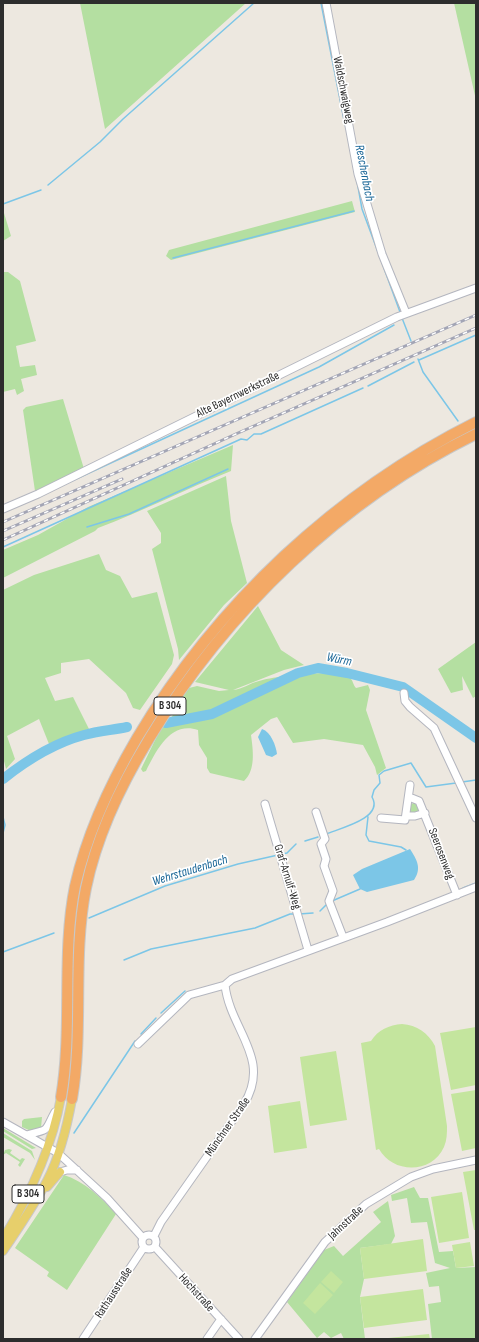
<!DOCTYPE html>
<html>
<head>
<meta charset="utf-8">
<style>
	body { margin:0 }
	#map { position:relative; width:479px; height:1342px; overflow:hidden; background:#ede8e0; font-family:"Sofia Sans Condensed",sans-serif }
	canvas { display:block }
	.frame { position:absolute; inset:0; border:4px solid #2d2d2d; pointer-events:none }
</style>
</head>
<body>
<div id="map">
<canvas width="479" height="1342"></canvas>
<div class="frame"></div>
</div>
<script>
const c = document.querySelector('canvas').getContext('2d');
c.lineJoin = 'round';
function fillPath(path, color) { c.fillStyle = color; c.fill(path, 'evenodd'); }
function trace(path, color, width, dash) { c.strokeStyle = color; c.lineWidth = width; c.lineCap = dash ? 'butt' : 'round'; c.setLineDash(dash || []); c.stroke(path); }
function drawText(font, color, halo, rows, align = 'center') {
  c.font = font + ' "Sofia Sans Condensed",sans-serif'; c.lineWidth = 3.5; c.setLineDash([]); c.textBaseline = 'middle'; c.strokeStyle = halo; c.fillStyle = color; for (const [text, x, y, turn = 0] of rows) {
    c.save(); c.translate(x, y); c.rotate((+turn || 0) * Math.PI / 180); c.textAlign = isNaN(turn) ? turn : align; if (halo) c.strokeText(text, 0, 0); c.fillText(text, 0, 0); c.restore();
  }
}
const green = new Path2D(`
	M80,3H246L105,129Z
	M454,3H476V100Z
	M352,201L355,212L171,260L166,256L169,250Z
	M4,213L11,236L3,241V214Z
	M3,272H8L20,281L36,341L16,346L20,367L35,365L37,375L21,379L24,391L17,395L15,389L3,392Z
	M63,399L84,469L35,491L23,410L26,407Z
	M233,445L231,471C186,489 143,511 98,528L95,531L3,578V550L38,535L88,507Z
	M226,476L231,521L247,583L224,605L179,660L178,649L152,549L161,543V533L147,511Z
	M99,554L106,570L120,576L132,598L157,592L174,655L172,664L140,710L133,708L126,693L89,659L61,663V673L45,678L55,701L73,697L89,729L49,744L39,719L7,736L15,759L6,769L3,757V590L34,575Z
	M258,606L281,650L304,665L284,670L233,690C243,689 250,683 259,681C274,676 338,668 350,678C353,680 353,685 356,688L368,685L370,690L366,710L386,768L377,775L375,767L363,745L324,739L293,743L277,717L271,719L251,735C253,750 256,770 244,781L210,773L207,768V758L199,745L198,730C171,721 157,749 146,771L143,772L141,769L159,732L173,715L184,693L189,688L197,686L219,691L229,690L195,682Z
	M476,642V696L473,698L462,676L463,690L451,693L438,669Z
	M415,802L419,804V813H410V805Z
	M42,1117L41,1128L31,1131L22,1127V1121L24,1119Z
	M3,1128L36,1148L32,1149L3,1131Z
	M3,1133L32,1151L35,1160L30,1153L3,1137Z
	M9,1149L12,1150L10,1153L20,1160L22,1158L25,1159L20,1167L18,1165L20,1162L6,1153L3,1155L5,1150Z
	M64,1175C84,1181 102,1198 116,1214L67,1290L47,1276L49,1272L15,1248Z
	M414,1187L420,1198H428L439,1252L453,1251L456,1268L476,1267V1339H432L428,1304L441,1302L439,1286L429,1287L426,1273L450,1268L435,1263L427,1222L411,1223L407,1198L392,1201L391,1195Z
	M388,1201L395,1236L391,1244L360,1248L364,1279L360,1297L365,1339H344L341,1333L331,1338L324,1332L317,1338L287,1302L324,1250L334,1246L343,1256L381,1222L373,1212Z`);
const pitch = new Path2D(`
	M402,1024C417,1025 428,1033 435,1046L447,1126C447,1133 447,1140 444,1147C432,1174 393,1174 379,1149L376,1150L361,1043L371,1041C378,1030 389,1025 402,1024Z
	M476,1027V1085L451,1090L440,1033Z
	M336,1051L347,1120L310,1126L300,1057Z
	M476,1090V1148L462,1151L451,1094Z
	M300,1101L307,1148L274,1153L268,1106Z
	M476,1170V1230H474L463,1172Z
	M462,1192L469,1238L439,1243L431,1197Z
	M423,1239L427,1271L364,1279L360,1248Z
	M470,1242L474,1266L456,1268L452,1245Z
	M331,1271L343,1282L334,1293L321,1282Z
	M320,1283L333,1295L315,1314L303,1303Z
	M423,1289L427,1320L364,1328L360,1297Z
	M429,1334L430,1339H378Z`);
const water = new Path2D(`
	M262,729C271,732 276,746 277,754L272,757L266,755L258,737Z
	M410,849C417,860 422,868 414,880L367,892L360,889L353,875L362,869Z`);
const stream = new Path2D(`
	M321,3L345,125
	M357,181L362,209L378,252
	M48,185L100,142L123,119L254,3
	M3,204L41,190
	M173,258L354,211
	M381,260L400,312
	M402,318L411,341
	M418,359L423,372L458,421
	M419,360L476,335
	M368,386L414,362
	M63,485L319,367L394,325
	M87,527L129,514L228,469
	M3,547L241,439L247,440L254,434H261L363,388
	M462,782L476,780
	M3,817L5,825L3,833
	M368,817L366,835L369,841L401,847L406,850
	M326,834C341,828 384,818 372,797L374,790L380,783L379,775L384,771L411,763L426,787L456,783
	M305,841L318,837
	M282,854L287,853L296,844
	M463,888L476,883
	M332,901L360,889
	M320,911L327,904
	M299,914L313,913
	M89,918L165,886L238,864L278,855
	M3,952L54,933
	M124,960L151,949L255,928L290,914H296
	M161,1013L185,991
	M141,1034L156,1018
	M74,1133L135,1041`);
const river = new Path2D(`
	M166,723L212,714L298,673L318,668L347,673L403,687L476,738
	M3,779C27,760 54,743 84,735C98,731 113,730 127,727`);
const minor = new Path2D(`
	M326,3L358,174L382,254L406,313
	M3,509L38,494L397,317L476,288
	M404,693L405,701L410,707L434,728L476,818
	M409,797L419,801L457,895
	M265,804L308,950
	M316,812L325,839L321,844L326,859L324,866L333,891L329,901L343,937
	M406,816H415L425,813
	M381,818L405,820L410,785
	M138,1044L189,995L225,985
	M3,1122L58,1153L107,1198L143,1238
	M26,1135C51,1129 44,1132 55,1112
	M60,1172L67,1170H77
	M142 1242a7 7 0 1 1 14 0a7 7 0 1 1-14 0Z
	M154,1236L161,1222L244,1104C272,1058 230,1030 225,985L232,979L387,922L476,887
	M155,1247L239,1339
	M83,1339L144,1247
	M207,1339L221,1319
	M255,1339L325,1242L366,1204L411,1177L433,1169L476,1160`);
const major = new Path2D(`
	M47,1187L60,1172
	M3,1239C30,1195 52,1148 61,1097
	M3,1251C18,1229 34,1205 47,1181C60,1156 67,1127 72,1099`);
const highway = new Path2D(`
	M61,1097C73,1027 61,955 75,886C87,833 110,784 137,738C217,604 336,492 476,422
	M72,1099C84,1029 72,958 86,888C97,835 121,785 149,739C226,611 341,500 476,434`);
const rail = new Path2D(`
	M3,522L476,315
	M3,531L122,479
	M3,540L238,433L476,328`);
const shields = [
	[170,706,32],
	[28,1194,32]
];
const shieldNames = [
	["B 304",170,706],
	["B 304",28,1194]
];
const streetNames = [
	["Waldschwaigweg",343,90,79],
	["Alte Bayernwerkstraße",238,395,-26],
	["Seerosenweg",441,854,69],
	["Graf-Arnulf-Weg",287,877,73],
	["Münchner Straße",228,1127,-55],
	["Jahnstraße",346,1223,-43],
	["Rathausstraße",114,1293,-57],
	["Hochstraße",196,1293,48]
];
const waterNames = [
	["Reschenbach",364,173,79],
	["Würm",339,660,12],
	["Wehrstaudenbach",190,871,-17]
];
fillPath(green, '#b4dfa1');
fillPath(pitch, '#c4e59e');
fillPath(water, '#7cc6e7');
trace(stream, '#7cc6e7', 1.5);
trace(river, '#7cc6e7', 10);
trace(minor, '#b4b6bf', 9);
trace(major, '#c8c8c8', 10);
trace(highway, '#c8c8c8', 12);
trace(minor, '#fff', 7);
trace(major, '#e7cf6b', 8);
trace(highway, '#f3a966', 10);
trace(rail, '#a3a5b5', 3);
trace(rail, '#fff', 1.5, [4.5]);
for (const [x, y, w] of shields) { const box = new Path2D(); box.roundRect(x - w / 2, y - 9, w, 18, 3); c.fillStyle = '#fff'; c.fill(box); trace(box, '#2d2d2d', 1); }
drawText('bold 11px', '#2d2d2d', null, shieldNames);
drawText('12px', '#2d2d2d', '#fff', streetNames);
drawText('italic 13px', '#186596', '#fff', waterNames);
</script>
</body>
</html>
